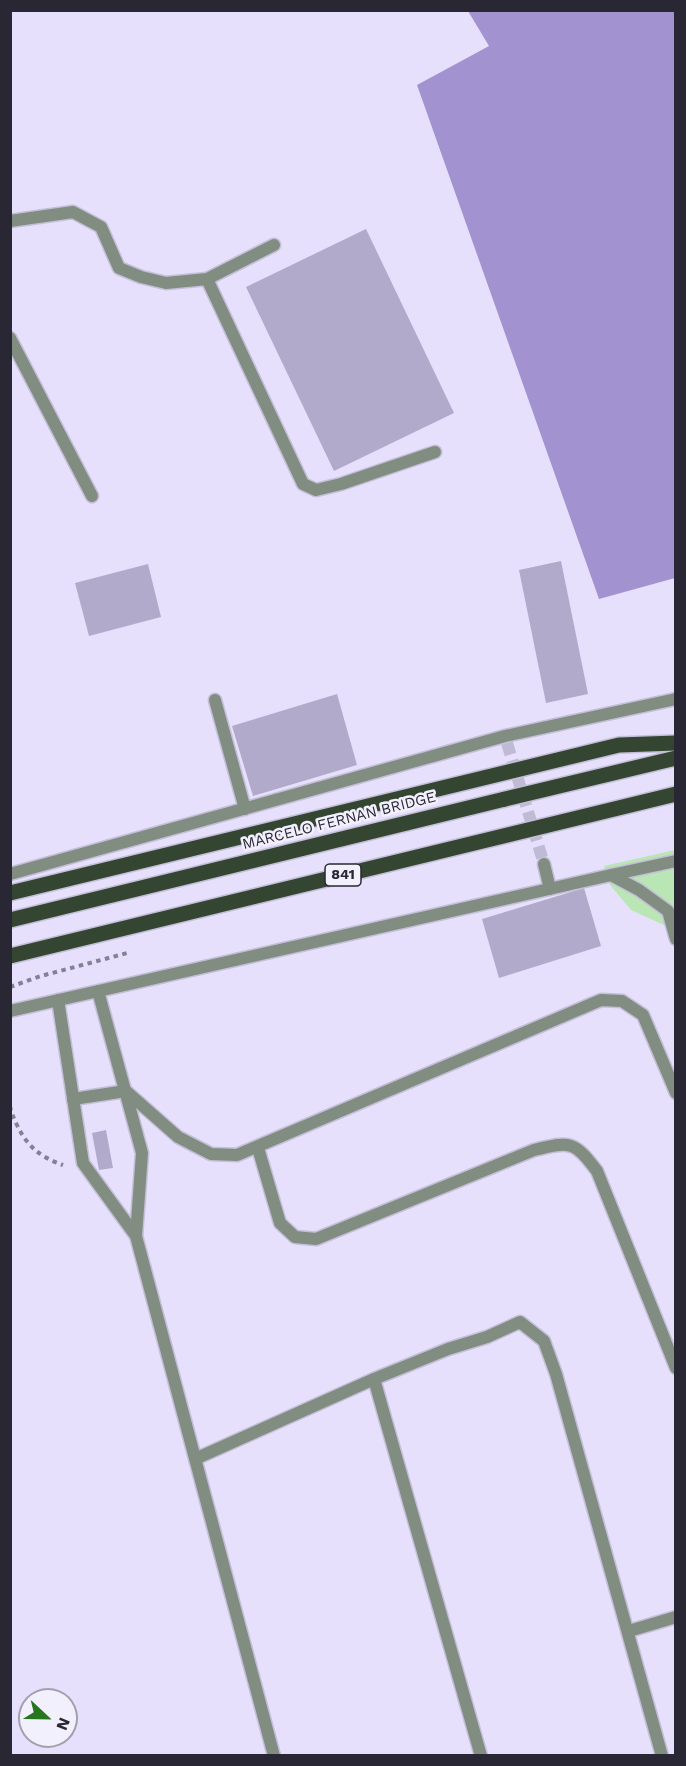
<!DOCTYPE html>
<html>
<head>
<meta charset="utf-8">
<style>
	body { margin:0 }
	#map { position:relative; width:686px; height:1766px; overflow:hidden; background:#e6e0fc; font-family:"Work Sans",sans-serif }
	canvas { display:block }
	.frame { position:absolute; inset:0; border:12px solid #2a2734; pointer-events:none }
	.north { position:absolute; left:18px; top:1688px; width:60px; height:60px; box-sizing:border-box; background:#f3f0fe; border:2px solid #a3a0ad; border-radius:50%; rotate:112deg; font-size:16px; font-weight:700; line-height:24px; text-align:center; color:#2a2734 }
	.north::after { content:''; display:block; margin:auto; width:21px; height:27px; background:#25761f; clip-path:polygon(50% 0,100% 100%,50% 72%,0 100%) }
</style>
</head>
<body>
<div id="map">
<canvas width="686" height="1766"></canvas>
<div class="frame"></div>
<div class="north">N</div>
</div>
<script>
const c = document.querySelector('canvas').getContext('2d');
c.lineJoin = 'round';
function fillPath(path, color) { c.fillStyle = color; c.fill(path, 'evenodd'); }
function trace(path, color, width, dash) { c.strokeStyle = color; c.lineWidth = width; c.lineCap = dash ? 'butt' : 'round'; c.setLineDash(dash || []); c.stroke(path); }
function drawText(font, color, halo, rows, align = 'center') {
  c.font = font + ' "Work Sans",sans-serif'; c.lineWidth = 5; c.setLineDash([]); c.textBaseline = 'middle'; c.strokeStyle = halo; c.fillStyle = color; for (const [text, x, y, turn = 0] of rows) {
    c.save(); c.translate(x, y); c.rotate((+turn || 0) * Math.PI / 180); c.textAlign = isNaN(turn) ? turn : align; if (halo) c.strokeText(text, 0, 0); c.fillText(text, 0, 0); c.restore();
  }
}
const green = new Path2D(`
	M675,850V930L631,910L610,885L604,866Z`);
const water = new Path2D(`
	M468,11H675V578L599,599L417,85L489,46Z`);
const building = new Path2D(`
	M366,229L454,413L334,471L246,287Z
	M561,561L588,694L546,703L519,570Z
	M148,564L161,617L89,636L75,583Z
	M337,694L357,765L253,796L232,726Z
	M584,888L601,946L499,978L482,919Z
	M106,1130L113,1168L99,1170L92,1133Z`);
const minorTunnel = new Path2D(`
	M507,743L544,864`);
const path = new Path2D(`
	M10,987L41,976L131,952
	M10,1106C11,1113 14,1118 17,1125C27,1146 40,1157 63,1165`);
const service = new Path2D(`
	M10,221L73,212L101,227L119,268L141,277L166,283L207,279L274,245
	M207,279L303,484L316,490L341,484L435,452
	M10,338L92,496
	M611,875L676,861
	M73,1099L126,1091`);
const minor = new Path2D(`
	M215,700L245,809
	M544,864L550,889
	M10,874L505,736L676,699
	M98,991L142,1153L136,1236L274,1756
	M58,1000L83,1163L136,1236
	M10,1011L611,875L639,890L668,911L676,939
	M127,1092L178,1137L211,1154L237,1155L601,1000L622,1001L643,1015L676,1093
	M258,1148L280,1223L295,1237L316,1239L534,1150C571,1141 574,1141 597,1171L676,1368
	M374,1379L481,1756
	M195,1459L374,1379L448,1349L487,1337L520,1322L544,1341L556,1374L662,1756
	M629,1631L676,1617`);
const primary = new Path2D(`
	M10,920L505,799`);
const primaryBridge = new Path2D(`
	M505,799L676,758
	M10,893L619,745L676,743
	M10,956L676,794`);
const shields = [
	[343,875,36]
];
const shieldNames = [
	["841",343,875]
];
const streetNames = [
	["MARCELO FERNAN BRIDGE",339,821,-14]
];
fillPath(green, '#b9e6b4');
fillPath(water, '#a293d0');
fillPath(building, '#b2aacb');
trace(minorTunnel, '#c0bbd4', 12, [12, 6]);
trace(service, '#c4bfd8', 15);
trace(minor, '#c4bfd8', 15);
trace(primary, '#c4bfd8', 18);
trace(path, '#858094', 4, [4.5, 4.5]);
trace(service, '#828d81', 12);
trace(minor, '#828d81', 12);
trace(primary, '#344632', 15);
trace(primaryBridge, '#c4bfd8', 18, []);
trace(primaryBridge, '#344632', 15);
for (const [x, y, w] of shields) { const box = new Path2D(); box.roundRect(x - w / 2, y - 11, w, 22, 4.5); c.fillStyle = '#f3f0fe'; c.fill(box); trace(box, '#2a2734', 1.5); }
drawText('bold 14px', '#2a2734', null, shieldNames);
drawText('15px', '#2a2734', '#f3f0fe', streetNames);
</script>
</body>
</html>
